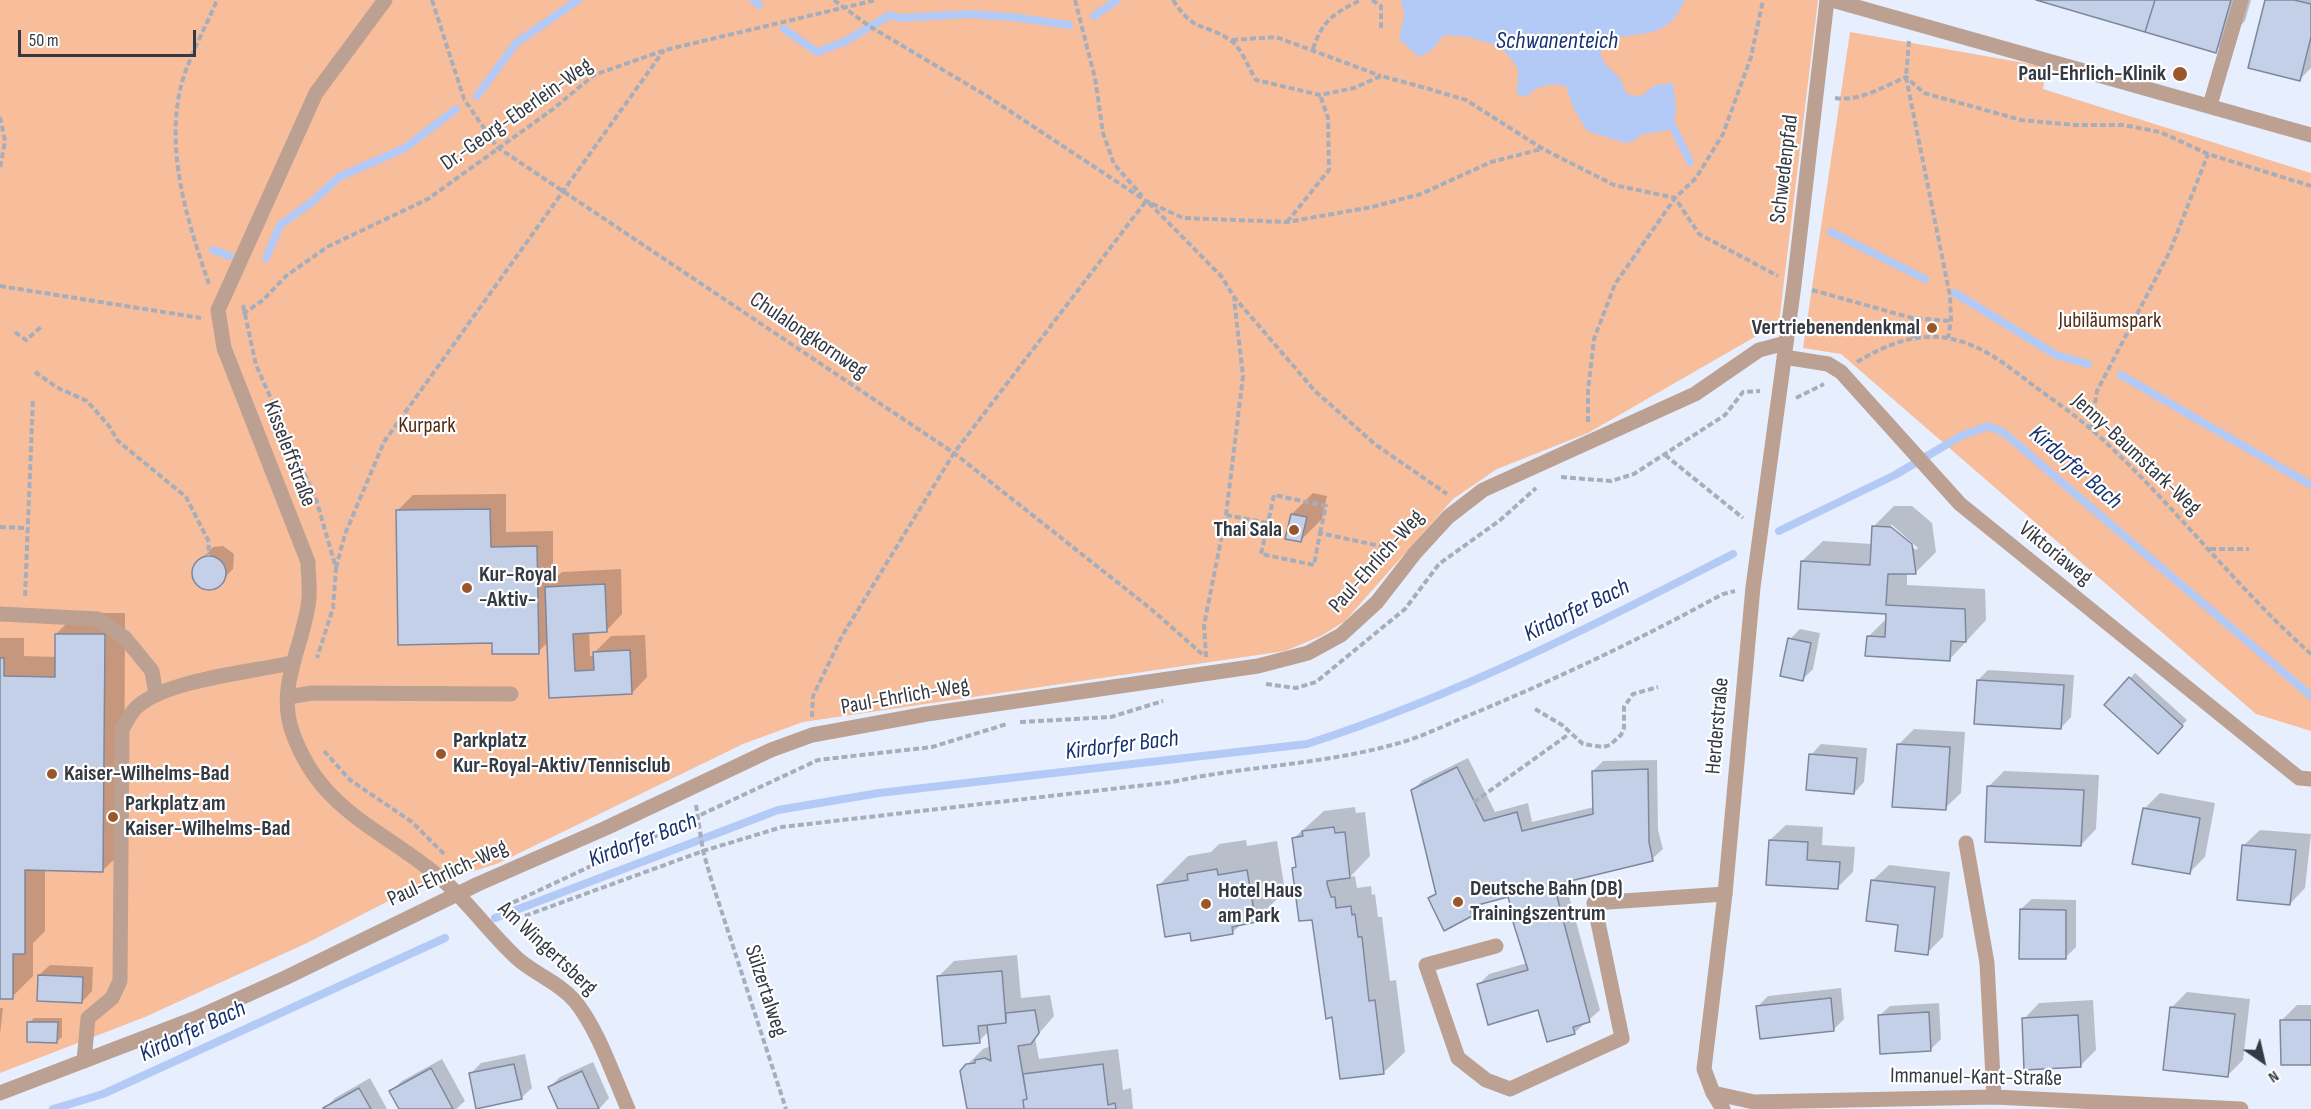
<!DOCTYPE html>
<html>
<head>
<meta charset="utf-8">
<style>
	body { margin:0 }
	#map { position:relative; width:2311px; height:1109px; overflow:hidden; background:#e7effe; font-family:"Sofia Sans Condensed",sans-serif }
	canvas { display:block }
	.north { position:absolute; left:2233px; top:1031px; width:60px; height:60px; -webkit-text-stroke:4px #fff; paint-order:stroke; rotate:146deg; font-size:16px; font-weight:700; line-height:24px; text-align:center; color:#343942 }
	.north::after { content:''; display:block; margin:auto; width:21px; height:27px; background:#343942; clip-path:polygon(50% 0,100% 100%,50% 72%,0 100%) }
	.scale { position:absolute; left:18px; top:30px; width:178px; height:27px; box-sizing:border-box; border:3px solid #343942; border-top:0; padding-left:8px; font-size:18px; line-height:21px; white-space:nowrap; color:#343942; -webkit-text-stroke:4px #fff; paint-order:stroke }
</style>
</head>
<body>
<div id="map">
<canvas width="2311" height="1109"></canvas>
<div class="north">N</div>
<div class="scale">50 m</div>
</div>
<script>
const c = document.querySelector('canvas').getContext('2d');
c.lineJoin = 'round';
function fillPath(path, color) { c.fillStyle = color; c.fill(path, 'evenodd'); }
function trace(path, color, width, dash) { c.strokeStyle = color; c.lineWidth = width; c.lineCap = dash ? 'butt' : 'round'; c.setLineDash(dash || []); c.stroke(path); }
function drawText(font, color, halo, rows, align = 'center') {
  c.font = font + ' "Sofia Sans Condensed",sans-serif'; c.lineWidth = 4.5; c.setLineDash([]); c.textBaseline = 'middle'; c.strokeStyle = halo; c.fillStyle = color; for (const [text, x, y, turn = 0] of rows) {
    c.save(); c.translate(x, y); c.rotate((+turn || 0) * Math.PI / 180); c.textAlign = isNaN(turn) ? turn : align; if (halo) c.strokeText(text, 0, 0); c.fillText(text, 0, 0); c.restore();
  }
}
const green = new Path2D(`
	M0,0H1818L1779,323L1588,433L1497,469L1453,499L1345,621L1321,636L1285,651L803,722L743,744L499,863L402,894L307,943L145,1017L0,1073Z
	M1850,32L2047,67L2043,89L2311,173V731L2256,714L1841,354L1803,348Z`);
const water = new Path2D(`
	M1401,0H1685C1664,45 1643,26 1606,43L1600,55L1607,66L1619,77L1627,94L1640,97L1655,85L1673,83L1676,107L1674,129L1640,135L1634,141L1625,143L1587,131L1573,107L1566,86C1549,83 1538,85 1526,97L1517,94L1518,68L1501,47L1469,37L1444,35L1432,50L1419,57L1399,39L1404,15Z`);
const shadow = new Path2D(`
	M2041,0H2251L2245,21L2215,51Z
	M2266,0H2311V68L2300,79Z
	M1313,493L1327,496L1322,519L1301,540L1292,514Z
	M506,494V532L553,531V580L562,572L621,569L622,614L607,630L589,631L590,656H595V652L611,636L645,635L647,677L632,693L551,697L548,642L538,652L494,641L397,511L413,495Z
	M1894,506H1912L1932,523L1936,552L1915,573H1907V585L1985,589L1986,620L1949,660L1868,637L1887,618L1888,613L1802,561L1823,541L1872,544L1874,526ZM1891,524L1918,548L1916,550L1891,528Z
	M223,546L234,554L233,569L216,586L203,587L196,582L194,568L213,547Z
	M77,613H125L124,850L103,870L45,869V931L33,943V976L12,997H0V638H24V656L56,657V634Z
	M1800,629L1820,633L1813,669L1803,679L1790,639Z
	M1988,670L2074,675L2071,717L2061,728L1978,680Z
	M2135,673L2187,720L2158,752L2106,705Z
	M1914,729L1965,732L1961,793L1945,808L1898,745Z
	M1821,744L1867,748L1864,782L1854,793L1811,755Z
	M1468,758L1495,812L1528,803L1532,822L1594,807L1593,771L1603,761L1657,760L1658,830L1663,849L1652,859L1565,881L1600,1010L1574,1033L1539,1009L1479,984L1489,974L1527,963L1509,895L1481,902L1471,915L1429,899L1437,892L1412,791L1423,780Z
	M2004,771L2099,775L2096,829L2081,845L1989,786Z
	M2160,793L2215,803L2205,857L2189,873L2144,809Z
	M1355,807L1356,813L1365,812L1370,856L1350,877L1355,876L1357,888L1371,886L1372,895L1375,894L1378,917H1382L1390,981L1396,980L1405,1052L1384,1072L1334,1016L1313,918L1294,869L1297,865L1294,838L1324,811Z
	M1786,825L1823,827L1822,845L1855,847L1853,872L1837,888L1770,840Z
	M2260,830L2311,834L2305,888L2290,904L2244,845Z
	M1246,840L1247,846L1277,841L1285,891L1255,921L1242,923L1232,933L1191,931L1158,886L1188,856L1211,852L1219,844Z
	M1889,865L1950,872L1943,937L1927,953L1900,924L1873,880Z
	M2032,899L2076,900V947L2065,958L2021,909Z
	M1017,955L1021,998L1050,995L1054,1016L1035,1038L1039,1059L1118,1049L1123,1090L1131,1088L1133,1109H968L967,1065L983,1049L991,1046L989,1031L979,1041L938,977L954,961Z
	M50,965L93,967L92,991L82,1002L39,975Z
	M1841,988L1844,1019L1834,1029L1757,1007L1768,996Z
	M2187,992L2250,999L2243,1060L2227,1076L2171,1008Z
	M2093,1000L2096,1050L2080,1066L2024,1019L2039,1003Z
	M1939,1003L1941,1039L1931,1049L1879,1016L1890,1006Z
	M2297,1005H2311V1063L2281,1021Z
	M0,1008H3L0,1034Z
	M34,1018H62V1037L57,1041L29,1023Z
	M525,1054L532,1088L521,1098L470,1074L481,1063Z
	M442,1059L465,1101L456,1109H401L391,1091L402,1081Z
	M593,1062L609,1098L599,1109H560L550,1087L560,1077Z
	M370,1078L387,1109H325L335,1098Z`);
const stream = new Path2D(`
	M753,0L759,5
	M1094,16L1117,0
	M784,29L817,52L844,42L890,15L900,18L969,14L1012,17L1069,25
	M477,96L516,43L578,0
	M1674,129L1690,162
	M1831,232L1925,279
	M213,250L230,256
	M266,258L280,225L312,202L339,177L405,148L456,109
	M1955,293L2056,355L2088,364
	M2121,375L2311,485
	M1779,531L1895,475L1961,436L1988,426L2003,432L2311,696
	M495,918L778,810L879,793L1307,744C1456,696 1595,625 1733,554
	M53,1109L103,1094L445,938`);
const building = new Path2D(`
	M2036,0H2155L2145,32Z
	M2155,0H2231L2216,53L2145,32Z
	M2265,0H2294L2311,4V37L2300,81L2248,68Z
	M490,509L491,547L537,546L539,654H492V643L398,645L396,510Z
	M1291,514L1307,517L1301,542L1285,539Z
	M1872,526L1891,527L1912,544L1916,574H1888L1886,605L1965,609L1966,642L1951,641L1950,661L1865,656L1867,636L1885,637L1886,614L1798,609L1801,561L1870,565Z
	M192 573a17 17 0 1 1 34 0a17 17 0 1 1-34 0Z
	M605,584L607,632L573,634L575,671L594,670L593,652L630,650L632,694L549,698L545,587Z
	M55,634H105L103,872L25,870V954H13V999H0V658H4V676L55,677Z
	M1788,638L1811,643L1803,681L1780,676Z
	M2129,677L2183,726L2158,754L2104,705Z
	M1977,680L2064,685L2061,729L1974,724Z
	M1897,744L1950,747L1946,810L1892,807Z
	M1809,754L1857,758L1854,794L1806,790Z
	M1457,767L1484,821L1517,812L1522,831L1593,814L1592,771L1648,769L1649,842L1653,861L1554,885L1590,1022L1573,1027L1575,1034L1547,1042L1538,1010L1488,1025L1477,984L1528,970L1513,922H1515L1508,897L1470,907L1472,916L1444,931L1428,898L1436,894L1411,790Z
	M1987,786L2084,790L2081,846L1985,842Z
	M2143,808L2200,818L2190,874L2132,864Z
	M1334,827L1335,833L1345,832L1350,878L1327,881V884L1331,897H1335L1336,908L1351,906L1352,915L1355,914L1358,937H1362L1369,1001L1375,1000L1384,1074L1340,1079L1332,1017L1326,1019L1312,920L1299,921L1292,868L1296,867L1292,838L1303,836L1302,831Z
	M1769,840L1808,842L1807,860L1840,862L1838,889L1766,885Z
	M2242,845L2296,850L2290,905L2237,900Z
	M1217,869L1218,875L1247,870L1256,922L1232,927L1233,934L1191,941L1190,933L1165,937L1157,885L1188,880L1187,874Z
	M1871,880L1935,887L1928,955L1895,951L1898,925L1866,921Z
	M2020,909L2066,910V959H2019Z
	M1002,971L1006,1023L978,1026L980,1043L943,1046L937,976Z
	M38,975L83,977L82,1003L37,1001Z
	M1831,998L1834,1031L1760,1039L1756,1006Z
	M2170,1007L2235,1014L2228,1077L2163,1070Z
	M1035,1010L1039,1033L1031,1044L1018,1046L1027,1099L1023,1100L1024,1109H967L960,1071L966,1064L975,1063V1060L985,1058L991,1061L987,1025L1006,1023V1013Z
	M1929,1012L1931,1051L1880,1054L1878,1015Z
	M2078,1015L2081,1067L2024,1070L2022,1018Z
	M2280,1020H2311V1065H2281Z
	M27,1022H58L57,1043L27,1042Z
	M514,1064L522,1099L476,1109L469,1073Z
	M1103,1064L1108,1105L1115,1103L1116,1109H1024L1023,1100L1027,1099L1023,1074Z
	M431,1068L453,1109H399L389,1091Z
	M582,1071L599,1109H558L548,1087Z
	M359,1088L371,1109H323V1108Z`);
const path = new Path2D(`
	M432,0L464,99L497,147L954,453L1151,609L1202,654
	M834,0L869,26L987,96L1146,201L1183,218L1287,222L1372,207L1421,194L1491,162L1542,149
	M1075,0L1095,78L1103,133L1114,164L1142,196
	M1173,0C1195,34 1203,22 1230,40C1241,47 1249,69 1256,80L1320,95L1354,88L1381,76L1415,85L1466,100L1543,149L1614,185L1675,198L1699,234L1778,276
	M1372,0L1381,6V30
	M1232,40L1276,37L1381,76
	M1909,41L1906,77L1950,296L1951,321L1948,338
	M1313,49C1322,20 1336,12 1361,0
	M1835,98C1859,102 1885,86 1906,77L1924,93L2021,120L2074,125H2123L2160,132L2208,154L2311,186
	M0,117L5,141L0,168
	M1149,203L1222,277L1234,297L1315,391L1376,445L1447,494
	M1287,222L1329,170L1328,118L1320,95
	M209,284C188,223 166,155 180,90C187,60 205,29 217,0
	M0,286L201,318
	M1812,290L1912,318L1951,321
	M243,305L256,365L316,499L336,568L333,608L317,658
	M243,314L263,300L286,276L327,247L428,199L553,109L594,75L665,50L876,0
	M1912,318L1914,338
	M15,332L26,340L41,327
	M1857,362C1885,345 1915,333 1947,338C1983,344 2010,368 2038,389C2056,402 2075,415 2092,430C2170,499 2233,585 2311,654
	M35,372L56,387L87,401L109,426L118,441L186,497L209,542L208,556
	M1796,398L1824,384
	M1588,422V391L1594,339L1615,284L1675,198L1696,178L1723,134L1751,57L1763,0
	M2091,430L2097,391L2170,251L2208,154
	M1665,455L1743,518
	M1561,477L1611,481L1634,474L1725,415L1743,392L1760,391
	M1226,515L1268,523
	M0,527L26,528
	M1320,533L1326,506L1274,495L1261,554L1314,565L1320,533L1394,549
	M2210,549H2249
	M336,568L345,534L384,442L664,50
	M25,596L33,399
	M1206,657L1204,625L1226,515L1243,376L1234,299
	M1266,684L1296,688L1316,682L1405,609L1439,564L1499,521L1536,488
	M1535,709L1562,725L1583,744L1603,747L1610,745L1621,735L1624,728V707L1633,694L1658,687
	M812,717L813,696L842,636L954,453L1146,201
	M1020,722L1111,717L1163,701
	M324,751L350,780L412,822L445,855
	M1474,802L1569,734
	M696,805L703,851L712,882L786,1109
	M497,910L818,760L932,747L1007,724
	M508,922L703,851L782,827L1172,782C1245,766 1319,765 1392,745C1421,738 1449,723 1477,712C1561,677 1642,638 1723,594L1735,591`);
const service = new Path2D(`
	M2210,105L2241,0
	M0,614L98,619L125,638L152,671L156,695
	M288,697L312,693L511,694
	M1966,843L1987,963L1994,1097
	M1496,946L1426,965L1458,1058L1486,1080L1510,1089L1622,1038L1594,903L1725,894
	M84,1061L88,1018L112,998L120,981L122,729C127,722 131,711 138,706C168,680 251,672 291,663`);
const minor = new Path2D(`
	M385,0L316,93L218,310L224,348L308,562C308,573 310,586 309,598C305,643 276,684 292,731C320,813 386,830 444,881C471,905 492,936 519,960C537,975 558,982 574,1000C597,1027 613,1075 628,1109
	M1832,0L2311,135
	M1784,357L1828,364L1841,372L1960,504L2299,778L2311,779
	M0,1093L196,1018L285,978L478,884L606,828L771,750L812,735L927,714L1258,666L1308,653L1341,635L1377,602L1415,553L1448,517L1483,490L1695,394L1759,350L1786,343
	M1713,1093L1754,1102L1994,1097L2241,1109
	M1723,1109L1713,1093L1704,1069L1725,894L1753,587L1794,285L1827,0`);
const markers = [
	[2180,74,8,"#9b562a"],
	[1932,328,6,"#9b562a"],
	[1294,530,6,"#9b562a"],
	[467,588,6,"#9b562a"],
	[441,754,6,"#9b562a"],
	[52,774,6,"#9b562a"],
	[113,817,6,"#9b562a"],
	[1458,902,6,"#9b562a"],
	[1206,904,6,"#9b562a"]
];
const poiNames = [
	["Paul-Ehrlich-Klinik",2166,74,"right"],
	["Vertriebenendenkmal",1920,328,"right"],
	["Thai Sala",1282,530,"right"],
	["Kur-Royal",479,575],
	["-Aktiv-",479,600],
	["Parkplatz",453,741],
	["Kur-Royal-Aktiv/Tennisclub",453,766],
	["Kaiser-Wilhelms-Bad",64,774],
	["Parkplatz am",125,804],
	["Kaiser-Wilhelms-Bad",125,829],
	["Deutsche Bahn (DB)",1470,889],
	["Trainingszentrum",1470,914],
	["Hotel Haus",1218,891],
	["am Park",1218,916]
];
const streetNames = [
	["Dr.-Georg-Eberlein-Weg",517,115,-35],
	["Schwedenpfad",1785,169,-83],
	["Chulalongkornweg",808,336,34],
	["Kisseleffstraße",289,454,69],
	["Jenny-Baumstark-Weg",2136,455,43],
	["Viktoriaweg",2055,554,39],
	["Paul-Ehrlich-Weg",1377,562,-48],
	["Paul-Ehrlich-Weg",905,697,-10],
	["Herderstraße",1718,726,-85],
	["Paul-Ehrlich-Weg",448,874,-25],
	["Am Wingertsberg",547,949,43],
	["Sülzertalweg",765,991,72],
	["Immanuel-Kant-Straße",1976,1078,1]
];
const parkNames = [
	["Jubiläumspark",2110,321],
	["Kurpark",427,426]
];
const waterNames = [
	["Schwanenteich",1557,42],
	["Kirdorfer Bach",2075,468,41],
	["Kirdorfer Bach",1577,611,-26],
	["Kirdorfer Bach",1122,746,-7],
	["Kirdorfer Bach",643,841,-21],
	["Kirdorfer Bach",193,1032,-25]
];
fillPath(green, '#f8bd9b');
fillPath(water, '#b3caf7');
fillPath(shadow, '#0003');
trace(stream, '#b3caf7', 8);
fillPath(building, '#c4d0e8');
trace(building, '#7d889e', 1.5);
trace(path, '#a7aebb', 4, [6, 3]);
trace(service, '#bca192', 15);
trace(minor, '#bca192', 15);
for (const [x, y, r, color] of markers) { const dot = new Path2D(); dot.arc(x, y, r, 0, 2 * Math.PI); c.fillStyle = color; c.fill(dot); trace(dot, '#fff', 2); }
drawText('bold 22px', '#343942', '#fff', poiNames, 'left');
drawText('22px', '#343942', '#fff', streetNames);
drawText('22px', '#542c13', '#fff', parkNames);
drawText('italic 24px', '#173272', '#fff', waterNames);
</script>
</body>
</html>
